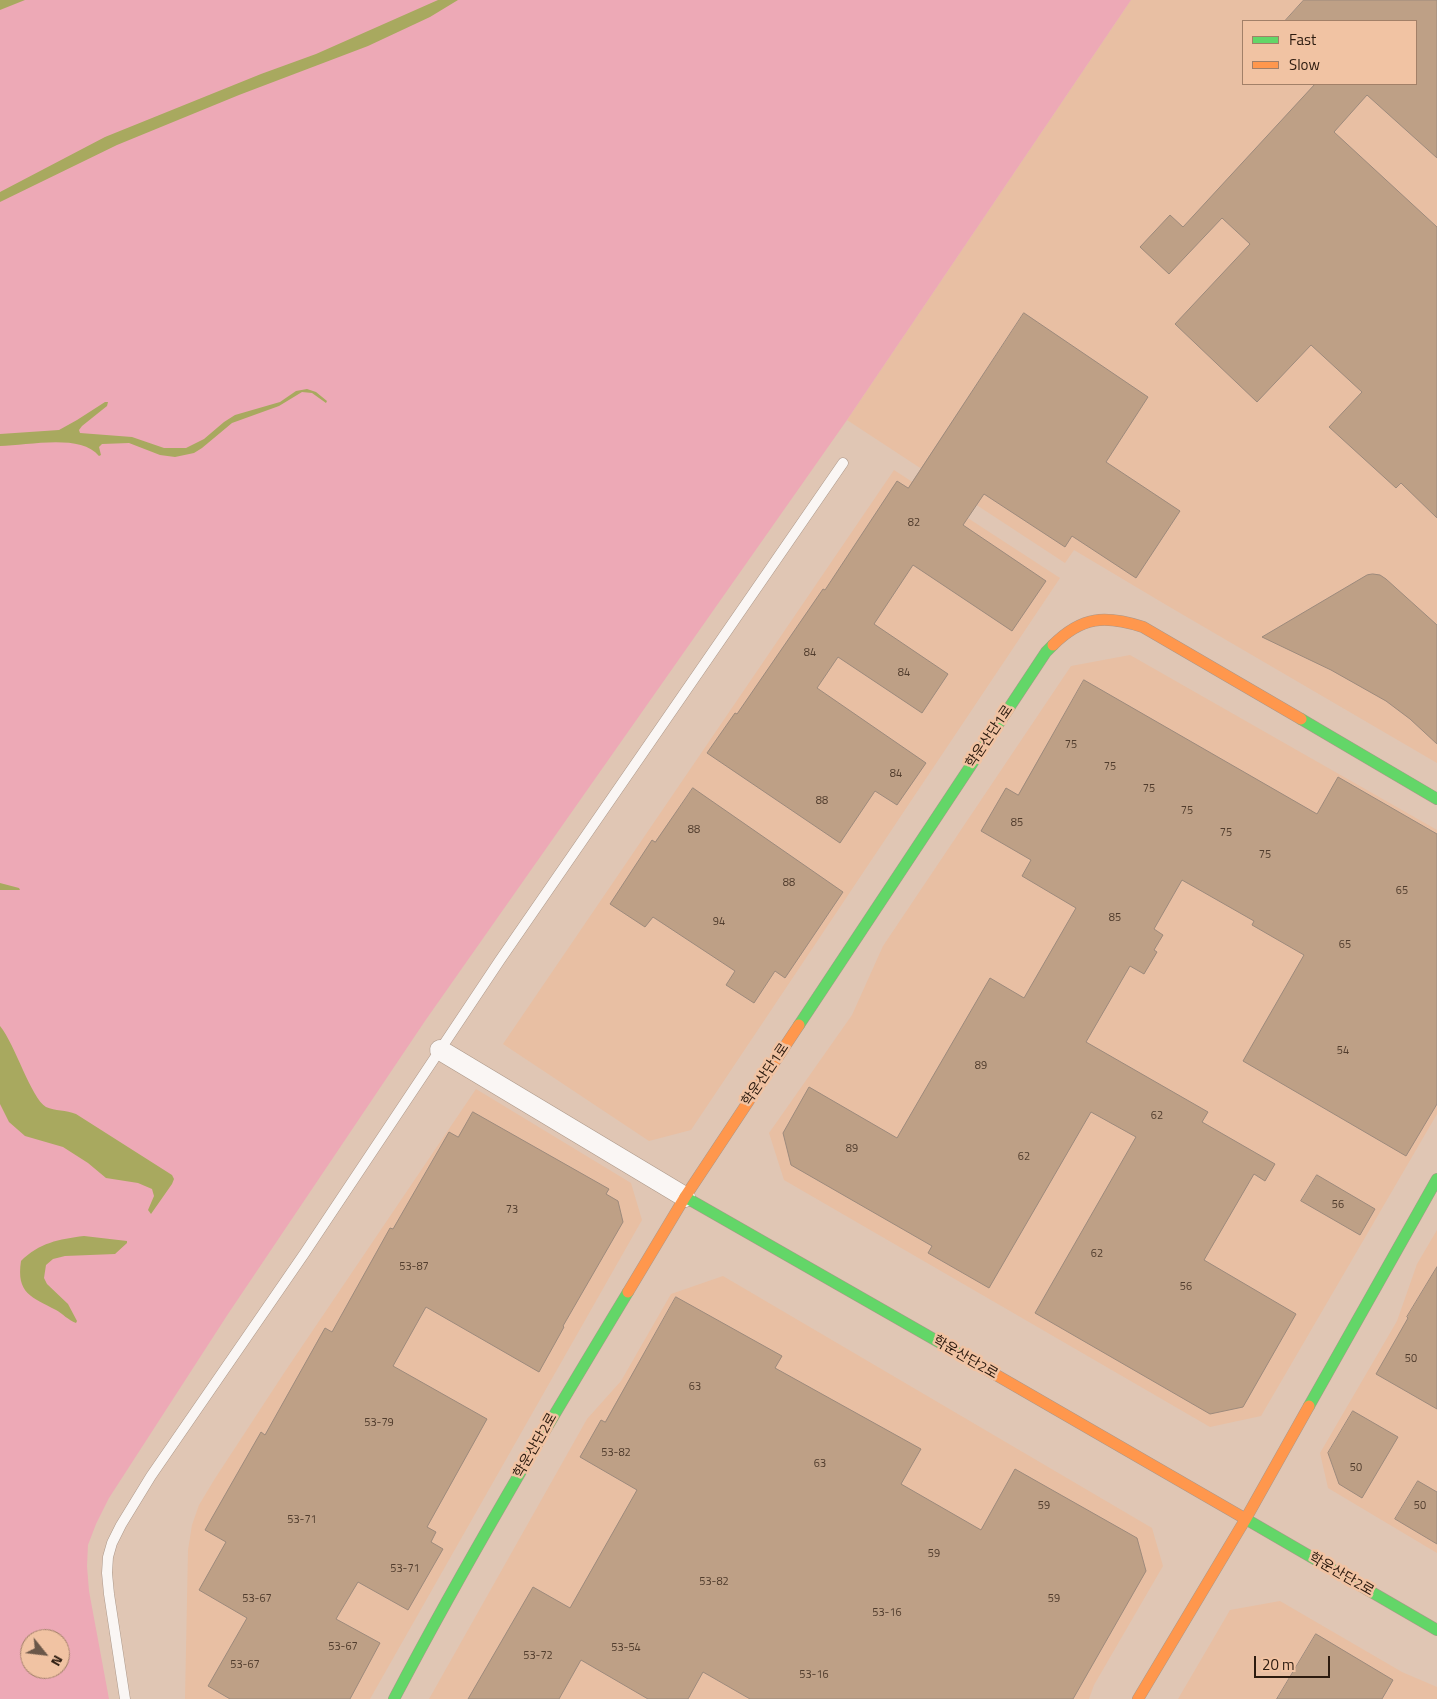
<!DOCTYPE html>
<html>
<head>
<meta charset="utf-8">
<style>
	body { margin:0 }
	#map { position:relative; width:1437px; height:1699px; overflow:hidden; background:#e0c6b4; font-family:"Titillium Web",sans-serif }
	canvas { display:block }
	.legend { position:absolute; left:1242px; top:20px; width:175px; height:65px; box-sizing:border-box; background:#f1c3a3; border:1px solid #a28068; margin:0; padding:6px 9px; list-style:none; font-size:15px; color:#2c1b0f }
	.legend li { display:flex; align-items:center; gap:10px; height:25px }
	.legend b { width:25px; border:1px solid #a28068 }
	.north { position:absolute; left:20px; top:1629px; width:50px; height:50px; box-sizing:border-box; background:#f1c3a3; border:1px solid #a28068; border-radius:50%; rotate:119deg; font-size:14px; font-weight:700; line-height:20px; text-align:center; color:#2c1b0f }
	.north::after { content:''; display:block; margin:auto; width:18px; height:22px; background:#6b5749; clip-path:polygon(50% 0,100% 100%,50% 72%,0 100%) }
	.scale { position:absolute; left:1254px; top:1656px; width:76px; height:22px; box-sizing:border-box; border:2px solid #2c1b0f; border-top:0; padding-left:6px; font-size:15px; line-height:18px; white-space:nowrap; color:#2c1b0f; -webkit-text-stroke:4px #f1c3a3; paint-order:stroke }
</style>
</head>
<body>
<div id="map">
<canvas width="1437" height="1699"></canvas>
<ul class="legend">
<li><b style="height:6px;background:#63d668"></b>Fast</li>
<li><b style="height:6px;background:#ff974d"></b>Slow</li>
</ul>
<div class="north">N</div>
<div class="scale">20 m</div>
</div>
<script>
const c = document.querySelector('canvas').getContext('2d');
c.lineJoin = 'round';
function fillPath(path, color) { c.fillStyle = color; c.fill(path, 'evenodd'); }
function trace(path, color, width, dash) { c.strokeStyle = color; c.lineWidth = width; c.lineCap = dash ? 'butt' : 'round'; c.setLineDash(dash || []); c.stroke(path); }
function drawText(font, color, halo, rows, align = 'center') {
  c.font = font + ' "Titillium Web","Noto Sans KR",sans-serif'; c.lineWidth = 5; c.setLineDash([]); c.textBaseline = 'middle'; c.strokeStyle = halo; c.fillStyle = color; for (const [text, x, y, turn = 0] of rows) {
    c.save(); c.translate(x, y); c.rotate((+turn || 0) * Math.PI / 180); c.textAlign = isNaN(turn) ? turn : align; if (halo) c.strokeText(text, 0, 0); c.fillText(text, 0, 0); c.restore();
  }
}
const built = new Path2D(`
	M1131,0H1437V763L1168,606L1074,550L1065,563L847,420ZM1243,21H1416V84H1243Z
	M894,470L1060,578L691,1130L649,1141L503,1044Z
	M1130,655L1437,830V1114L1261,1416L1210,1427L784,1180L769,1133L852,1015L883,946L1071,666Z
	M476,1089L631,1183L642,1220L370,1699H185L188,1550L192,1525L199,1505L214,1480L286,1370Z
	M1437,1230V1553L1328,1488L1320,1453L1397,1321L1417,1264Z
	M723,1276L1152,1528L1163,1566L1094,1685L1089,1699H429L587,1419L621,1381L671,1294Z
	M1280,1601L1402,1672L1437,1687V1699H1178L1230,1610Z`);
const green = new Path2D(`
	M0,0H1131L847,420L425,1021L228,1314L109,1498L96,1524L88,1545L87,1566L89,1591L109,1699H0ZM30,1639H60V1669H30Z`);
const water = new Path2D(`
	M0,0H25L0,10Z
	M438,0H458L430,17L368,46L239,95L117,145L0,202V192L105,137L261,74L316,54Z
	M307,389L316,392L327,401L326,403L312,393L302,392L279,406L232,423L202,448L194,453L175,457L160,455L129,443L102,444L99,447L101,455L99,456C80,433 27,446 0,446V434L59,430L77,420L105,402H108L107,406L82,426L79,430L80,433L132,437L164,448H186L204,439L224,422L235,415L280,402L296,391Z
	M0,883L19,888L20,890H0Z
	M0,1026C15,1044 31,1098 46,1107C55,1111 66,1110 76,1114L172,1175L174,1179L172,1184L151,1214L148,1210L154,1196L152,1189L138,1183L106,1178L88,1163L63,1147L25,1136L9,1122L0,1104Z
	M84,1236L127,1241V1243L115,1254L65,1256L53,1259L46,1265L44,1278L47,1284L68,1304L77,1321L76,1323C68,1320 63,1314 56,1310C32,1297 16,1294 21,1261C39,1243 59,1239 84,1236Z`);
const building = new Path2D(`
	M1304,0H1437V158L1367,95L1334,132L1437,227V518L1401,483L1396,488L1329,427L1362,392L1311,345L1257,402L1175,324L1250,244L1222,218L1169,274L1140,247L1170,215L1183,227L1315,84H1416V21H1285Z
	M1024,313L1148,397L1106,462L1180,511L1136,578L1072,536L1065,547L984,494L963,525L1046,581L1012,631L913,565L874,624L948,674L922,713L838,657L817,688L926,763L897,805L875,791L840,843L707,753L735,713L737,714L823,589L825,590L897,481L908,488Z
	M1373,574L1380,575L1386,579L1437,625V744L1410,719L1386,701L1331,670L1262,637L1367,575Z
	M1084,680L1317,814L1338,777L1437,834V1104L1406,1156L1243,1061L1304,955L1252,925L1254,921L1182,880L1154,929L1163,935L1154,950L1157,952L1144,974L1130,966L1086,1042L1208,1112L1202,1122L1275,1164L1265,1181L1254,1174L1204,1260L1296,1314L1243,1407L1210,1414L1035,1313L1136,1137L1091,1112L989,1288L928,1253L932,1246L791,1165L783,1133L809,1087L897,1138L990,978L1024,998L1076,908L1022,876L1031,860L981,831L1006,788L1018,795Z
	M693,788L843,892L785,978L775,971L754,1003L726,985L735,971L653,917L645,927L610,904L652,840L655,842Z
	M473,1112L609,1189L606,1194L618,1201L623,1222L563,1326L564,1327L539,1372L426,1307L393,1366L487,1419L427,1527L436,1532L431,1542L443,1549L408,1610L358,1582L336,1619L380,1643L350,1699H230L208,1686L247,1618L199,1590L226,1542L205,1530L261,1432L265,1435L325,1328L332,1332L390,1228L393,1229L449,1132L458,1137Z
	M1317,1175L1375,1209L1360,1235L1301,1201Z
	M1437,1267V1409L1376,1374L1408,1318L1407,1317Z
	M676,1297L782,1356L775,1368L921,1449L901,1484L981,1530L1015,1469L1137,1538L1146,1571L1073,1699H750L703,1672L688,1699H648L581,1660L559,1699H468L533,1587L570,1608L637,1490L580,1457L601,1420L605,1422Z
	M1353,1411L1398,1437L1362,1498L1339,1484L1328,1453Z
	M1418,1481L1437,1492V1544L1395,1519Z
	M1316,1634L1393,1680L1382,1699H1277Z`);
const lane = new Path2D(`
	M125,1699L109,1594L107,1573L108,1557L112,1543L121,1525L151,1476L304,1254L500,960L843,463`);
const street = new Path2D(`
	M440,1050L685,1197`);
const fast = new Path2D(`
	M1301,719L1437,799
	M799,1025L1046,652L1053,645
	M685,1197L972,1361
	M1309,1406L1437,1179
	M1244,1518L1437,1630
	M394,1699C467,1560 547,1426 628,1292`);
const slow = new Path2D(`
	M1053,645C1082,616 1105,615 1143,627L1301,719
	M628,1292L685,1197L799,1025
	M972,1361L1244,1518
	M1138,1699L1245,1520L1309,1406`);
const numberNames = [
	["82",914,523],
	["84",810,653],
	["84",904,673],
	["75",1071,745],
	["75",1110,767],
	["84",896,774],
	["75",1149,789],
	["88",822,801],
	["75",1187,811],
	["85",1017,823],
	["88",694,830],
	["75",1226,833],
	["75",1265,855],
	["88",789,883],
	["65",1402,891],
	["85",1115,918],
	["94",719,922],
	["65",1345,945],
	["54",1343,1051],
	["89",981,1066],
	["62",1157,1116],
	["89",852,1149],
	["62",1024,1157],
	["56",1338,1205],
	["73",512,1210],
	["62",1097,1254],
	["53-87",414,1267],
	["56",1186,1287],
	["50",1411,1359],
	["63",695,1387],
	["53-79",379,1423],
	["53-82",616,1453],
	["63",820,1464],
	["50",1356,1468],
	["59",1044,1506],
	["50",1420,1506],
	["53-71",302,1520],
	["59",934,1554],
	["53-71",405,1569],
	["53-82",714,1582],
	["53-67",257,1599],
	["59",1054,1599],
	["53-16",887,1613],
	["53-67",343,1647],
	["53-54",626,1648],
	["53-72",538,1656],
	["53-67",245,1665],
	["53-16",814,1675]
];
const streetNames = [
	["학운산단1로",990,737,-56],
	["학운산단1로",766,1075,-56],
	["학운산단2로",965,1358,30],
	["학운산단2로",536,1446,-60],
	["학운산단2로",1341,1575,30]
];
fillPath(built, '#e8bfa3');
fillPath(green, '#eda9b6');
fillPath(water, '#a8a95f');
fillPath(building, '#bea086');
trace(building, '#9d8a7c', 1);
trace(lane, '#ab9789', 11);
trace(street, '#ab9789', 21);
trace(fast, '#ab9789', 12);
trace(slow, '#ab9789', 12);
trace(lane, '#faf6f4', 10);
trace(street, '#faf6f4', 20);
trace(fast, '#63d668', 11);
trace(slow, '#ff974d', 11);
drawText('11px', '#503c2d', null, numberNames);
drawText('14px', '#2c1b0f', '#f1c3a3', streetNames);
</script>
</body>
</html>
